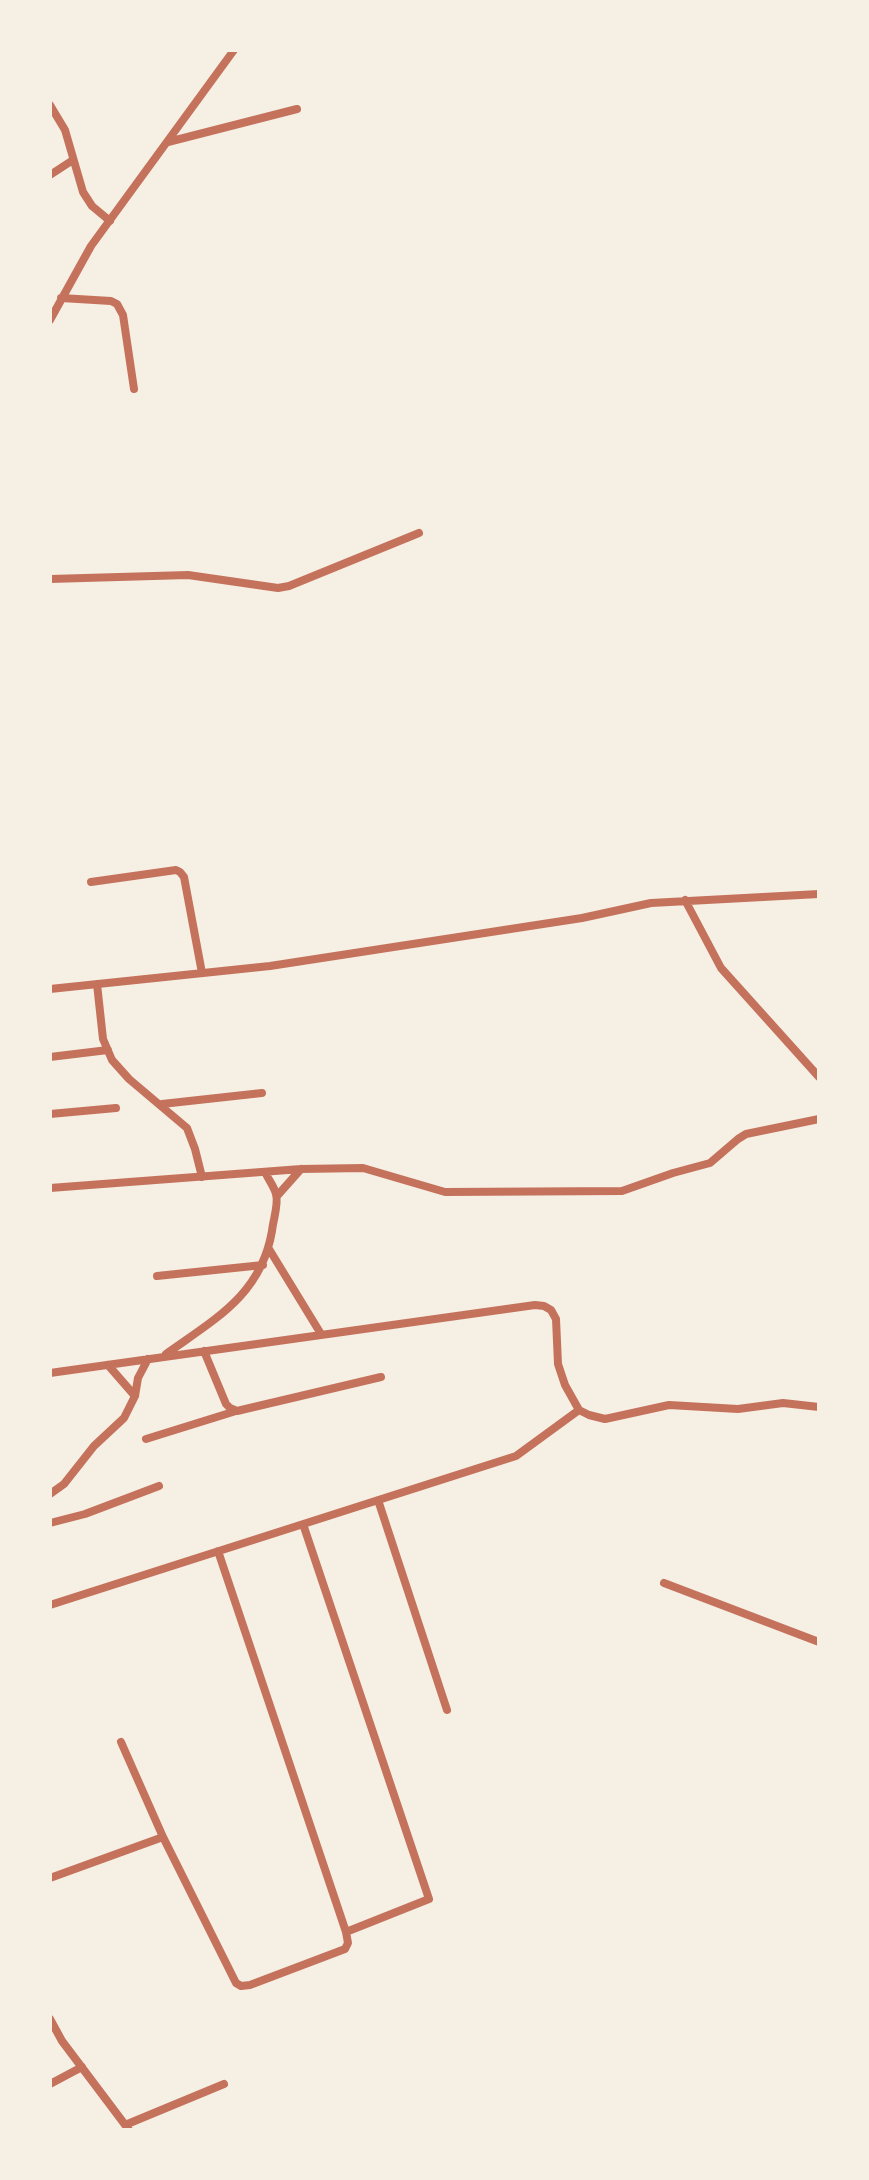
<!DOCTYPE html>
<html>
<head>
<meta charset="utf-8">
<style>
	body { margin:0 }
	#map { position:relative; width:869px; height:2180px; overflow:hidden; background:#f6efe4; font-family:Cabin,sans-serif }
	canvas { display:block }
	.frame { position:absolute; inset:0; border:52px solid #f6efe4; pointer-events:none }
</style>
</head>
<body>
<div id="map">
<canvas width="869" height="2180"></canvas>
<div class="frame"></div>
</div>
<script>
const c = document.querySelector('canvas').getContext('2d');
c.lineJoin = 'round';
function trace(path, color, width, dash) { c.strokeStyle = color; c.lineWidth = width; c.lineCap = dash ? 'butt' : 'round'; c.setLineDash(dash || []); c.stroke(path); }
const minor = new Path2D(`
	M50,105L65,130L83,192L92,206L110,221
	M168,142L297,109
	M50,175L73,160
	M61,298L111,301L117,304L123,315L134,389
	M50,320L91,246L234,50
	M50,579L188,575L278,588L289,586L419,533
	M91,882L176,870L180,872L184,877L202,973
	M685,900L721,968L819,1077
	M97,984L103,1039L112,1060L129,1079L187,1128L195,1149L202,1177
	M50,989L270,966L582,918L651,903L819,894
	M50,1057L108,1050
	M162,1104L262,1093
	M50,1114L116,1108
	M50,1188L301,1169L363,1168L445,1192L622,1191L673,1173L710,1163L738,1139L746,1134L819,1119
	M277,1196L301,1169
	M269,1249L321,1334
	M157,1276L263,1265
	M204,1351L226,1404L230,1408L237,1411L381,1377
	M166,1354C215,1319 261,1295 272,1231C273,1220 279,1204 276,1194C274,1186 268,1179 265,1172
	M108,1365L135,1396
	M50,1373L535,1305L544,1306L551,1310L556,1319L558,1364L565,1385L579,1410L589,1415L605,1419L669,1405L738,1409L783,1403L819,1407
	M146,1439L236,1411
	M50,1494L64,1484L94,1446L124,1418L135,1396L138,1378L148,1359
	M378,1500L447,1710
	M50,1523L85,1514L159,1486
	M303,1524L429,1899L346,1932
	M664,1583L819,1642
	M50,1605L516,1456L579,1410
	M121,1742L163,1837L236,1983L241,1986L250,1985L345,1949L348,1943L346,1932L218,1551
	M50,1878L163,1837
	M50,2019L62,2041L129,2130
	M50,2084L82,2067
	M125,2125L224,2084`);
trace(minor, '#c5725c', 8);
</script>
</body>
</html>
